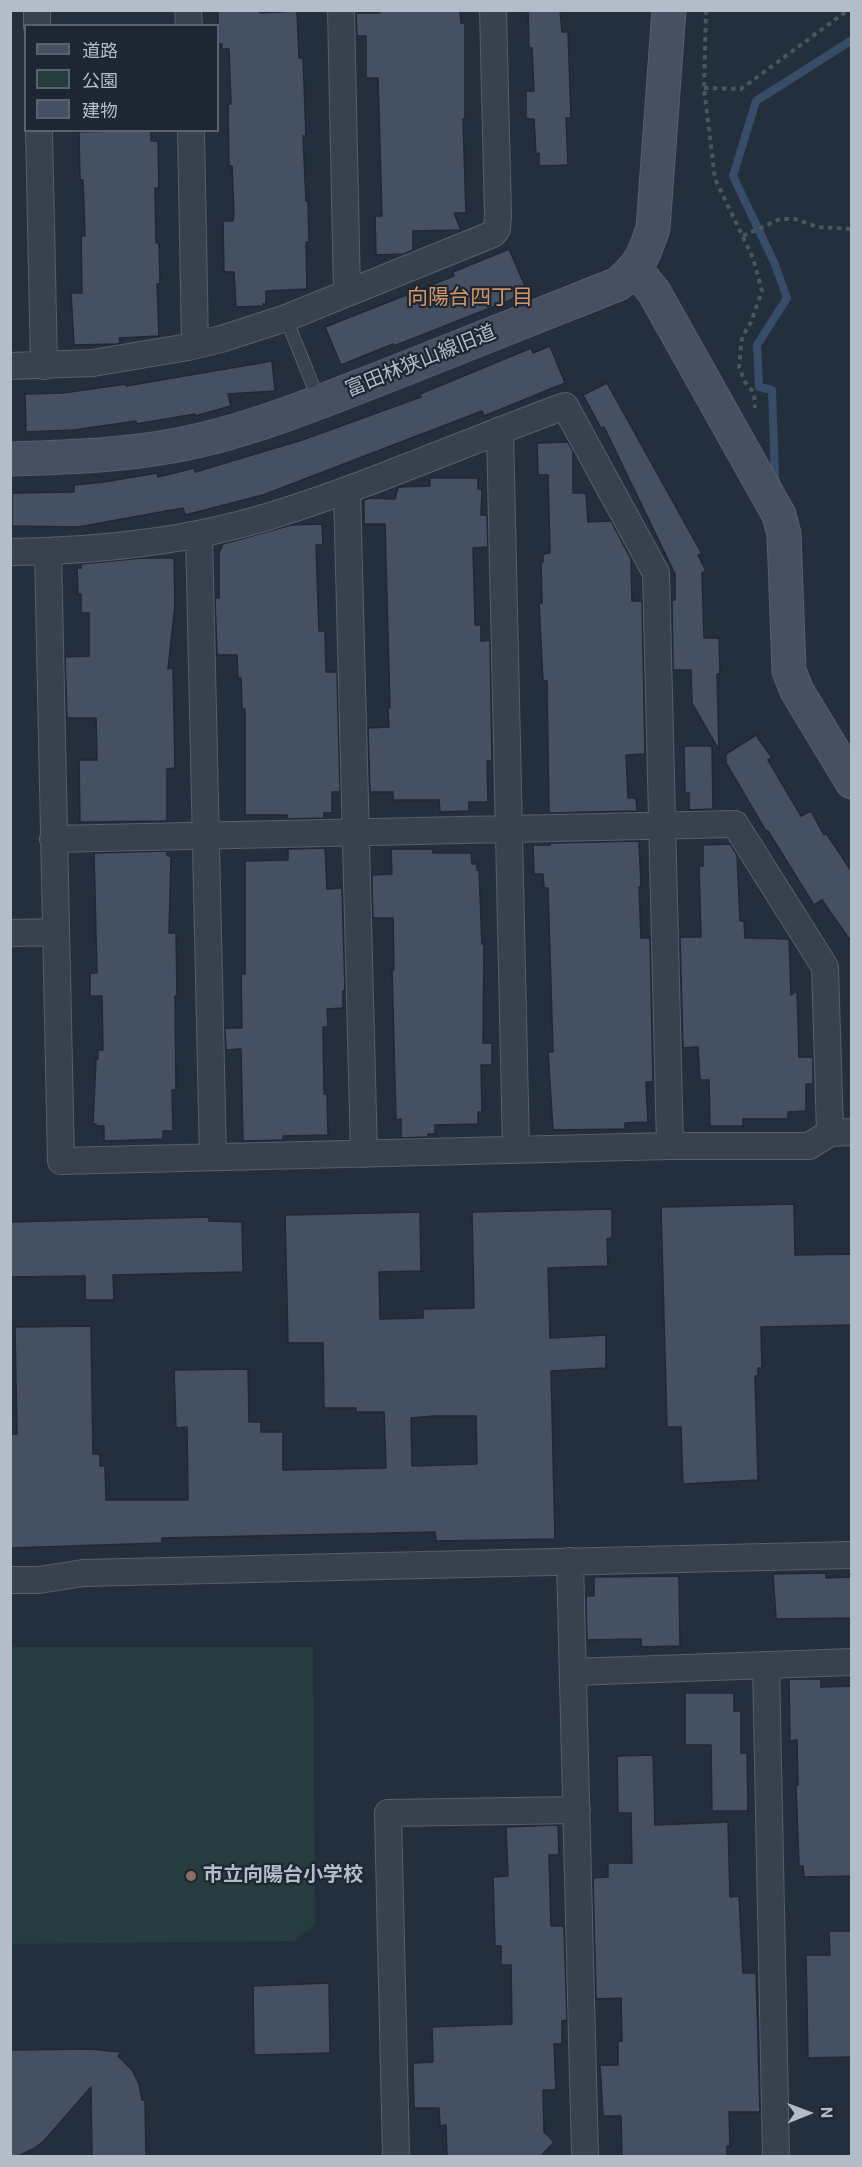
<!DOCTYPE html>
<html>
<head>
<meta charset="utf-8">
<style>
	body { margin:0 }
	#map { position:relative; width:862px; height:2167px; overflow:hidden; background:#242f3e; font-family:Roboto,"Noto Sans JP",sans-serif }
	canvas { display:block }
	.frame { position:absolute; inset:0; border:12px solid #b4bcc9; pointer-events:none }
	.legend { position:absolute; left:24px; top:24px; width:195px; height:108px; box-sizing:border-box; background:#1d2633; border:2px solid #59626f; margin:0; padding:8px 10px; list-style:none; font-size:18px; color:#b4bcc9 }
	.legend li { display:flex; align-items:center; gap:12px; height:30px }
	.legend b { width:30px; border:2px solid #59626f }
	.north { position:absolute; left:778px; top:2083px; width:60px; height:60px; -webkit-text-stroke:4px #1d2633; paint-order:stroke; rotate:89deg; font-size:16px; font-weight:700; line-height:24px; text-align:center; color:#b4bcc9 }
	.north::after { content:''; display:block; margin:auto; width:21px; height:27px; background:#b4bcc9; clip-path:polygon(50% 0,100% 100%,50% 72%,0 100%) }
</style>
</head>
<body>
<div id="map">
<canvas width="862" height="2167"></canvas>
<div class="frame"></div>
<ul class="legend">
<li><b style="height:8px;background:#465061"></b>道路</li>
<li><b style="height:16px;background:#263c3f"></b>公園</li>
<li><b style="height:16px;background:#455162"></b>建物</li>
</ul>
<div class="north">N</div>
</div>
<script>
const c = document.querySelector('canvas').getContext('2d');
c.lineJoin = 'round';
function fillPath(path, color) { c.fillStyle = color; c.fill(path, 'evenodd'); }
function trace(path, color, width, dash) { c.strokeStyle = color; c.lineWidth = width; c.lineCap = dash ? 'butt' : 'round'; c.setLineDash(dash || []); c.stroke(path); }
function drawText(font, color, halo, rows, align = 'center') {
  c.font = font + ' Roboto,"Noto Sans JP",sans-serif'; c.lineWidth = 4.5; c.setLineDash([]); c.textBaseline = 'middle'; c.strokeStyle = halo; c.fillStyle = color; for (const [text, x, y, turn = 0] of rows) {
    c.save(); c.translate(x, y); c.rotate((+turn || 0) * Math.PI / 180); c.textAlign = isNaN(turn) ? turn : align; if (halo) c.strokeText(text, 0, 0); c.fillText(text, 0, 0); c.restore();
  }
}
const green = new Path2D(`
	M11,1647H313L315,1924L294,1941L11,1944Z`);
const stream = new Path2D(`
	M777,484L775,478L772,390L759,387L757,345L787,298L774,262L733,176L756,101L852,40`);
const building = new Path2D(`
	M218,10H260V13L297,11L299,58H303L306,136H303L306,201H308L309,242H306L307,289L266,291V304H263L264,306L236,307L234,272H224L223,221H233L234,213L232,166H229L228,104H231L229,49H222V44H218Z
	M379,10H460L461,23H465V119H463L466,213H454L461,230L413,231V250L404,254L376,255L375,216H382L378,78H366V36H357L356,13H380Z
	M528,10H560L562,32H568L571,118H566L568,165L539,166V153L536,154L534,119H526V91H534L532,48H529Z
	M151,130V141H158L159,188H155L156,243H159L160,284H157L159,336L119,338L120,343L116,344L74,345L71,293H82L81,236H85L83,180H80L79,132Z
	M509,249L528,293L394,346L393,344L341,365L325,327L454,276L453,272Z
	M550,346L565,383L484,416L482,411L263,495L185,515L183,508L78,527L12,526V493L74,492V485L104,482L157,473L158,477L194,468L195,472L302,440L421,397L420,394L531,348L533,353Z
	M272,361L275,391L228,394L231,406L195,416V414L136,424V421L74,430L26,432L25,394L63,393L126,384V386Z
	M607,383L702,554L698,555L706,571L702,573L704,638H719L720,674H717L719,750L692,703L691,670H673L672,600H675V574L604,427L601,428L583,395Z
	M568,442L573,451V493H586L588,522L611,521L631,559L632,601H642L645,754L626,755L628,798H636L637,811L549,813L547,681H543L539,603H542L541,562H543V554L550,553L548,475H538L537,443Z
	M430,478H478V489H482L481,515H487L488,547L473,548L475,619V625H481V641L490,640L492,761H487L488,802H469V811L440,812L439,800H393V792H370L368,728L389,727L388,708H390L385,524H364V500L369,498L395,499L398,487L430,486Z
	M322,524L323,545H316L319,631H325L326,672H337L340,792H332V813H324V818L287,819V815H245V709H242L241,678H238L237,655H217L215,598H219V553L223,544L291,525Z
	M142,558H174L175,604L168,669L173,668L175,768L167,769V821L80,822L79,760H97L96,718H67L65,657L89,656V613H81V594H78L77,568H81V564Z
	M756,735L772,758L768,760L801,816L811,811L824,835L826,833L852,872V943L822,900L814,905L768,831H766L726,763V754Z
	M684,746H712L713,809L689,810V793H685Z
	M639,841L641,887H639L641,938H650L653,1082H646L648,1122L625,1123V1129L553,1130L548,1052H553L548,888H544L543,874H534L533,845H550V843Z
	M730,844L737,855L740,921H744L745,938L789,939L791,995L797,991L799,1057H813V1084H806V1111L788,1112V1119H743V1126H710L709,1080H700L698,1047L683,1048L680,937H701L699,866H703V845Z
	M325,848L327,889L342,888L345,991H343V1008L327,1009L328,1027H323L324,1094H327L328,1135L283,1136V1140L243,1141L241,1049L226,1050L225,1028H242L241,974H245V861L288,860V849Z
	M391,849H433V853H471L472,864H477V870H479L482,944H484L483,1043H492V1065H481L482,1112H478V1124L435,1125V1134H428V1137L401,1138V1119L396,1120L392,970H394L393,918H373L372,887V875L392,874Z
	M167,851V855L171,857L169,933H176L177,996H175L176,1090H172L173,1131H163V1139L104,1141V1126H96V1124H93L96,1059H98V1050H103L102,996H90V973H97L94,853Z
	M794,1204L795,1255L852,1254V1325L761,1327L762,1368H758V1376H755L758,1480L683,1484L681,1427H667L661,1207Z
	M612,1209V1238L607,1239L608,1266L548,1268L550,1338L606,1335V1368L551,1371L555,1539L436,1541L435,1532L162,1538V1543L10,1548V1434H17L15,1327L91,1326L93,1454H100V1466H105L106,1500H188L187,1427L176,1428L174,1370L248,1369L249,1422H261V1432H283V1470L386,1468L384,1412H356V1408H324L323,1343H288L285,1215L420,1212L421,1271L379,1272L380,1319L423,1318V1309L474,1308L472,1212ZM434,1416H476L477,1464L412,1466L411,1418Z
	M209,1217V1221L242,1222L243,1272L113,1275L114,1300H85V1276L10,1277V1222Z
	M826,1573V1578L852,1577V1618L776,1619L773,1574Z
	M679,1576L680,1646L641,1647V1639L587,1640L586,1596H594V1577Z
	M789,1679H821V1687L852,1686V1876L804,1877L803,1866H799L796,1785H798L797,1740L790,1741Z
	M685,1693H734V1711H741V1753H747L748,1811H712L711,1745H685Z
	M653,1755L655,1825L728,1822L730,1897L739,1896L743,1973H756L760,2112H729L730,2146H727V2157H622L621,2116H603L600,2065H618V2041H622L621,1998L596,1999L593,1878L608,1877V1863H632L631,1813H618L617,1756Z
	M558,1825L559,1855H549L551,1926H564L567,2020L562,2021V2044H554L556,2090H543L544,2132L554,2142L540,2157H447L446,2125L440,2126L439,2108H414L413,2063L433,2062L432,2027L512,2024L511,1965H501V1946H495L493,1877L508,1876L506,1827Z
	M829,1931H852V2057L808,2058L806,1955H830Z
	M329,1983L330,2053L254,2055L253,1986Z
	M90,2049L121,2052L118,2056L132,2070L139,2084L142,2100H145L146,2157H92L91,2087L43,2142L33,2149L16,2157H10V2050Z`);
const path = new Path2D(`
	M706,10L704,88L715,179L753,258L762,291L751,322L742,337L739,367L745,382L754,393L755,408
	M704,88L741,89L848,10
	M743,236L780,219H795L818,227L852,229`);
const lane = new Path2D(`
	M286,318L319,401`);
const street = new Path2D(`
	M37,10V26
	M188,10L189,26
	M341,10L347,293
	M39,130L44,366
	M191,130L195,345
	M10,366L93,363L188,347L221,339L286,318L493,234L497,229L498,216L493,10
	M500,430L516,1150
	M347,490L364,1154
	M199,534L213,1157
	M48,551L61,1161L670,1146H809L830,1133L852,1132
	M10,552C96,551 185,542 267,517C368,486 466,442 565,406L656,573L670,1146
	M53,839L735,824L825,967L830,1133
	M10,933L55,932
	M570,1561L585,2156
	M10,1580H39L83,1573L852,1555
	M766,1665L776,2156
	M574,1672L852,1662
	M396,2156L388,1813L577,1810`);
const secondary = new Path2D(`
	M636,270L654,292L779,515L784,534L789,671L797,691L852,782
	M10,459C76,457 141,455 205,439C270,423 332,397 394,373C469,343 544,314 618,284C641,265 644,255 653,228L669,10`);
const markers = [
	[191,1876,6,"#8d6e63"]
];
const streetNames = [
	["富田林狭山線旧道",421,362,-22]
];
const poiNames = [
	["市立向陽台小学校",203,1876]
];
const neighbourhoodNames = [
	["向陽台四丁目",470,299]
];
fillPath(green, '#263c3f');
trace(stream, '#394c67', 8);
fillPath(building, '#455162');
trace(building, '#1f2835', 1.5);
trace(lane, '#565f6c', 14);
trace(street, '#565f6c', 28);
trace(secondary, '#565f6c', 35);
trace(path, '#44595c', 4, [4.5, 4.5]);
trace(lane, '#38414e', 12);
trace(street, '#38414e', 26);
trace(secondary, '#465061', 33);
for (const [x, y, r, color] of markers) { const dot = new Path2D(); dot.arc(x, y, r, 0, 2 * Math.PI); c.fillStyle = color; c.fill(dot); trace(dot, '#1d2633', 2); }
drawText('20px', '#b4bcc9', '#1d2633', streetNames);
drawText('bold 20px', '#b4bcc9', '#1d2633', poiNames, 'left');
drawText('21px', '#d59563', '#1d2633', neighbourhoodNames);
</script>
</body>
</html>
